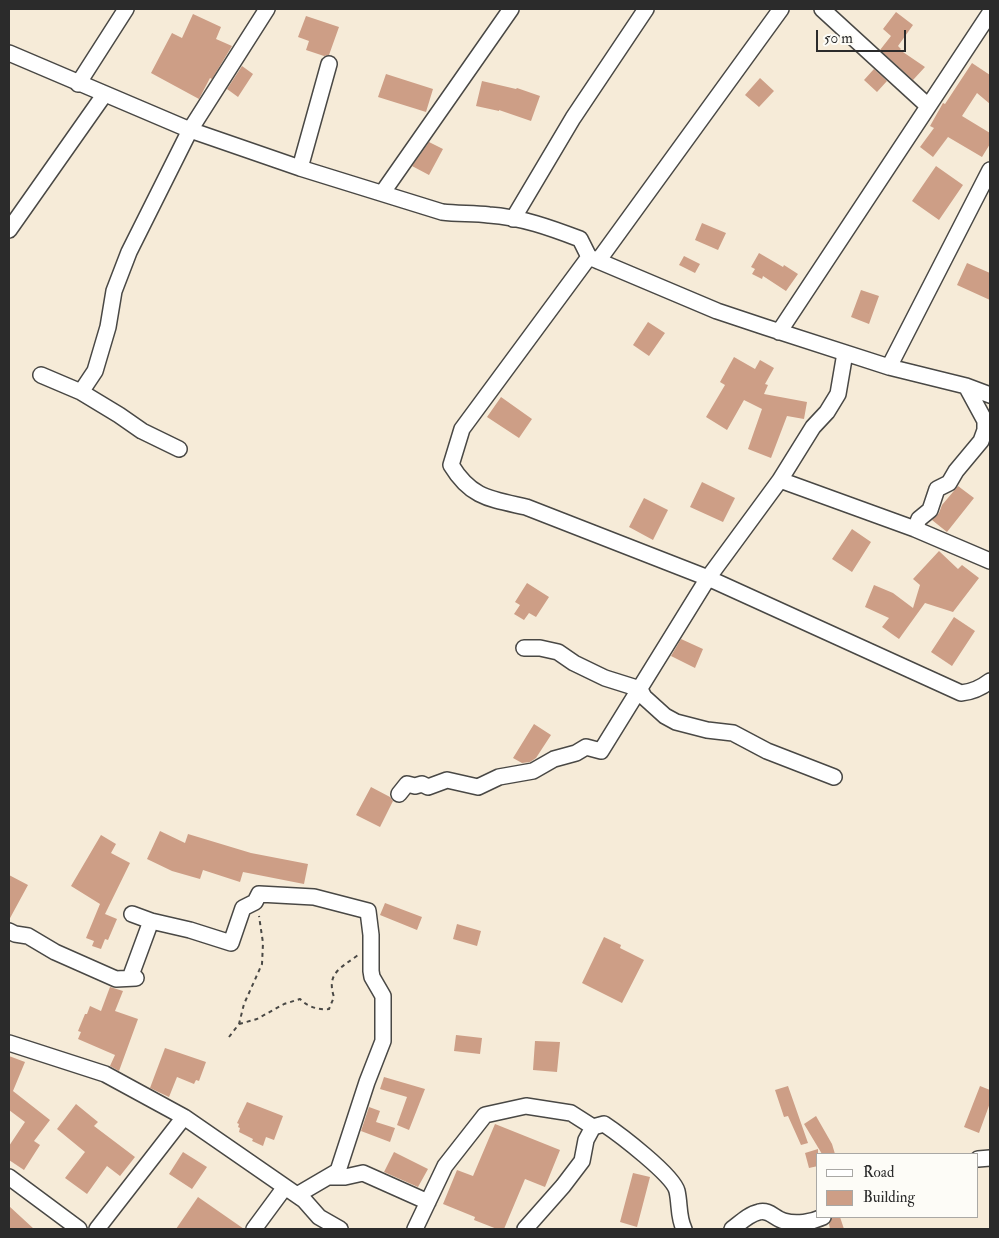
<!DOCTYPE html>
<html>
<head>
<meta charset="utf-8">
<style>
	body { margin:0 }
	#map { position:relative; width:999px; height:1238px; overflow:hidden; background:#f6ebd8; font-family:"IM FELL Double Pica",serif }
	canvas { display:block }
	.frame { position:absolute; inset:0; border:10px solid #2b2b2b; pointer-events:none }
	.legend { position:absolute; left:816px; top:1153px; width:162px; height:65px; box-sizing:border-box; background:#fdfcf7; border:1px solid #a9a8a5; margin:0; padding:6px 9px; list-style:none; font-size:15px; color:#2b2b2b }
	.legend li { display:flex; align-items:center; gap:10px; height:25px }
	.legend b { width:25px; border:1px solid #a9a8a5 }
	.scale { position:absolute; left:816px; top:30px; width:90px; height:22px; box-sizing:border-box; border:2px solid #2b2b2b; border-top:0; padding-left:6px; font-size:15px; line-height:18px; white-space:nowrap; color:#2b2b2b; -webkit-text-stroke:4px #fdfcf7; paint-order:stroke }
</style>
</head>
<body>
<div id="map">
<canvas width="999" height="1238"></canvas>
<div class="frame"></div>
<ul class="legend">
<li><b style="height:6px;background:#fff"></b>Road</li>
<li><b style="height:14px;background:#cd9e86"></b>Building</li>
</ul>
<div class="scale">50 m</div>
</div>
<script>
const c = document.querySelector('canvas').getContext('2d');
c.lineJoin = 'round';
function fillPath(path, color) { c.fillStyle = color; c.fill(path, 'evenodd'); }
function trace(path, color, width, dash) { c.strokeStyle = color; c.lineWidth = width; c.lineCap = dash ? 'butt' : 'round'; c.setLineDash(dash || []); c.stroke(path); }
const building = new Path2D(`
	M896,12L913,25L898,46L901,49L900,50L925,67L913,80L880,50L891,36L883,29Z
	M193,14L221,27L216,39L232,46L212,79L210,78L199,99L151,73L172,33L182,38Z
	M306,16L339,27L329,55L324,56L306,50L309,41L298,37Z
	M972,63L990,75V104L977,93L962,116L990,133V144L982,157L948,137L933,157L920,147L934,128L930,126L943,103L945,104Z
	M242,66L253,74L238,97L227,89Z
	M874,69L887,81L877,92L864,80Z
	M386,74L433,89L426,112L378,97Z
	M760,78L774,91L759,107L745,95Z
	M482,81L516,89L517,88L540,96L531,121L499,110V111L476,106Z
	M429,142L443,149L429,175L412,166Z
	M936,166L963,185L939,220L912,201Z
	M702,223L726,233L718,250L695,240Z
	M759,253L783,267L784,265L798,274L786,291L763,276L762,279L752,274L755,269L751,267Z
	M684,256L700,264L695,273L679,265Z
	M967,263L990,273V300L957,285Z
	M861,290L879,296L869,324L851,317Z
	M648,322L665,333L649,356L633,345Z
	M734,357L755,369L760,360L774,368L765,384L768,385L764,394L807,402L804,419L787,416L771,458L748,449L762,409L744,400L727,430L706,417L725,385L720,382Z
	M501,397L532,419L519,438L487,417Z
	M702,482L735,498L723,522L690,507Z
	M958,486L974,498L947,532L932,520L939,513L942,505Z
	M644,498L668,510L653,540L629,527Z
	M852,529L871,542L852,572L832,559Z
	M939,551L958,569L962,565L979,578L953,612L925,603L899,639L882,627L889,618L865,607L874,585L893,593L913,608L920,585L913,579Z
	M527,583L549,597L536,617L529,613L524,620L514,614L520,605L515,602Z
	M954,617L975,631L952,666L931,652Z
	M681,639L703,649L695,668L671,656Z
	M534,724L551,735L536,758L530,762L522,763L513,758Z
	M371,787L390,797L393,801L380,827L356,815Z
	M160,831L185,843L188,834L251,853L308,864L304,884L243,872L240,882L203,870L200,879L172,871L147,859Z
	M101,835L116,844L111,853L130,863L105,914L117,919L108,940L105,939L101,949L92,946L94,941L86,938L100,904L71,886Z
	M9,875L28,885L9,920Z
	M385,903L422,917L417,930L380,915Z
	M457,924L481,931L477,946L453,939Z
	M604,937L621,945L620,948L644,960L622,1003L582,983Z
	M110,987L123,991L115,1011L138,1019L119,1071L110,1066L115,1055L78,1039L81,1032L78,1031L85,1014H87L90,1006L101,1011Z
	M456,1035L482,1038L480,1054L454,1051Z
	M535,1041L560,1042L557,1072L533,1070Z
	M165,1048L206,1062L199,1081L196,1080L194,1084L177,1077L169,1097L150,1088Z
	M9,1056L25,1062L13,1091L50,1120L34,1141L40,1145L24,1170L9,1160V1146L25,1122L9,1110Z
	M384,1077L425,1089L409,1130L397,1125L407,1097L380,1089Z
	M788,1086L808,1143L801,1145L788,1116L784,1117L775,1090Z
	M980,1086L990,1090V1103L979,1133L964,1127Z
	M247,1102L283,1116L274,1140L266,1137L263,1146L252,1141L253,1139L239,1132L240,1128L238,1127L239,1124L237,1123Z
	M76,1104L98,1122L94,1126L135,1157L120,1176L107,1166L87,1194L65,1178L85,1152L57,1129Z
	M369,1107L380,1111L376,1122L395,1128L390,1142L361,1131Z
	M816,1116L832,1144L835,1154H822L804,1124Z
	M495,1124L560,1150L545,1187L525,1179L504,1229H497L474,1220L475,1217L443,1204L457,1170L473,1176Z
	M818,1149V1166L809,1168L805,1153Z
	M183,1152L207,1167L192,1189L169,1174Z
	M394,1152L428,1169L418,1187L384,1172Z
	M633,1173L650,1177L637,1227L620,1222Z
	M198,1197L244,1229H176Z
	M9,1206L34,1229H9Z
	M832,1217H840L844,1229H830L829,1224Z`);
const path = new Path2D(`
	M239,1024L257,1019L284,1004L300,999C308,1007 318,1010 329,1009L334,997C326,973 341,968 358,955
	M229,1037L239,1024L244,1004L262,964L263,943L259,916`);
const street = new Path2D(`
	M822,9L928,106
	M9,53L190,130L300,168L442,212C458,214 474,213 489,215C521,217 551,228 580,239L589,257L717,311L765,327L889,367L966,386L990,395
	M78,84L126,9
	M300,168L329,64
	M383,192L511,9
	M513,219L573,118L646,9
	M9,230L104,95
	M589,257L462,429L451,465C471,498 490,499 526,507L708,578L780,480
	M598,261L781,9
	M779,332L990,13
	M845,353L838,394L827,412L813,427L780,480L915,529
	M889,367L990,170
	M41,375L81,392L119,415L142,431L179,449
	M966,386L985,421V430L981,441L956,471L949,483L937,489L930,510L919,519L915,529L990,561
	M81,392L95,371L108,327L114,291L129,252L190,130L267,9
	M524,648H540L558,652L574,663L605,678L640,689L644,697L665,716L676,722L707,730L733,733L767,751L834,777
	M399,794L407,784L415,786L422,784L428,787L447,780L478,787L499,777L533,771L554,759L576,753L586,747L601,751L708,578L961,693C973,692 981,688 990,681
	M151,921L190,930L231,943L243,908L255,902L259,894L314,897L368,911L371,935V971L372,977L383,996V1041L367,1082L338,1171L297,1195
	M9,931L15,934L28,936L55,952L116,979L136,978
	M130,978L151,921L132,914
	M9,1043L105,1074L184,1117L304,1200L319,1217L340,1229
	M978,1159L990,1158
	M9,1177L79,1229
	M328,1177H345L363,1173L428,1202
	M97,1229L184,1117
	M254,1229L285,1187
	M415,1229L445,1166L485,1115L526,1106L571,1113L593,1127
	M525,1229L563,1186L582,1161L586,1140L593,1127L604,1124C619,1134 673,1175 677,1191C680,1204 678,1217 684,1229
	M732,1229C740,1223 749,1214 759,1212C769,1209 775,1219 784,1221C796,1225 812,1222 823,1217`);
fillPath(building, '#cd9e86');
trace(street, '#494845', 18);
trace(path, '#494845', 2, [4, 4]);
trace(street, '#fff', 15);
</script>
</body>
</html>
